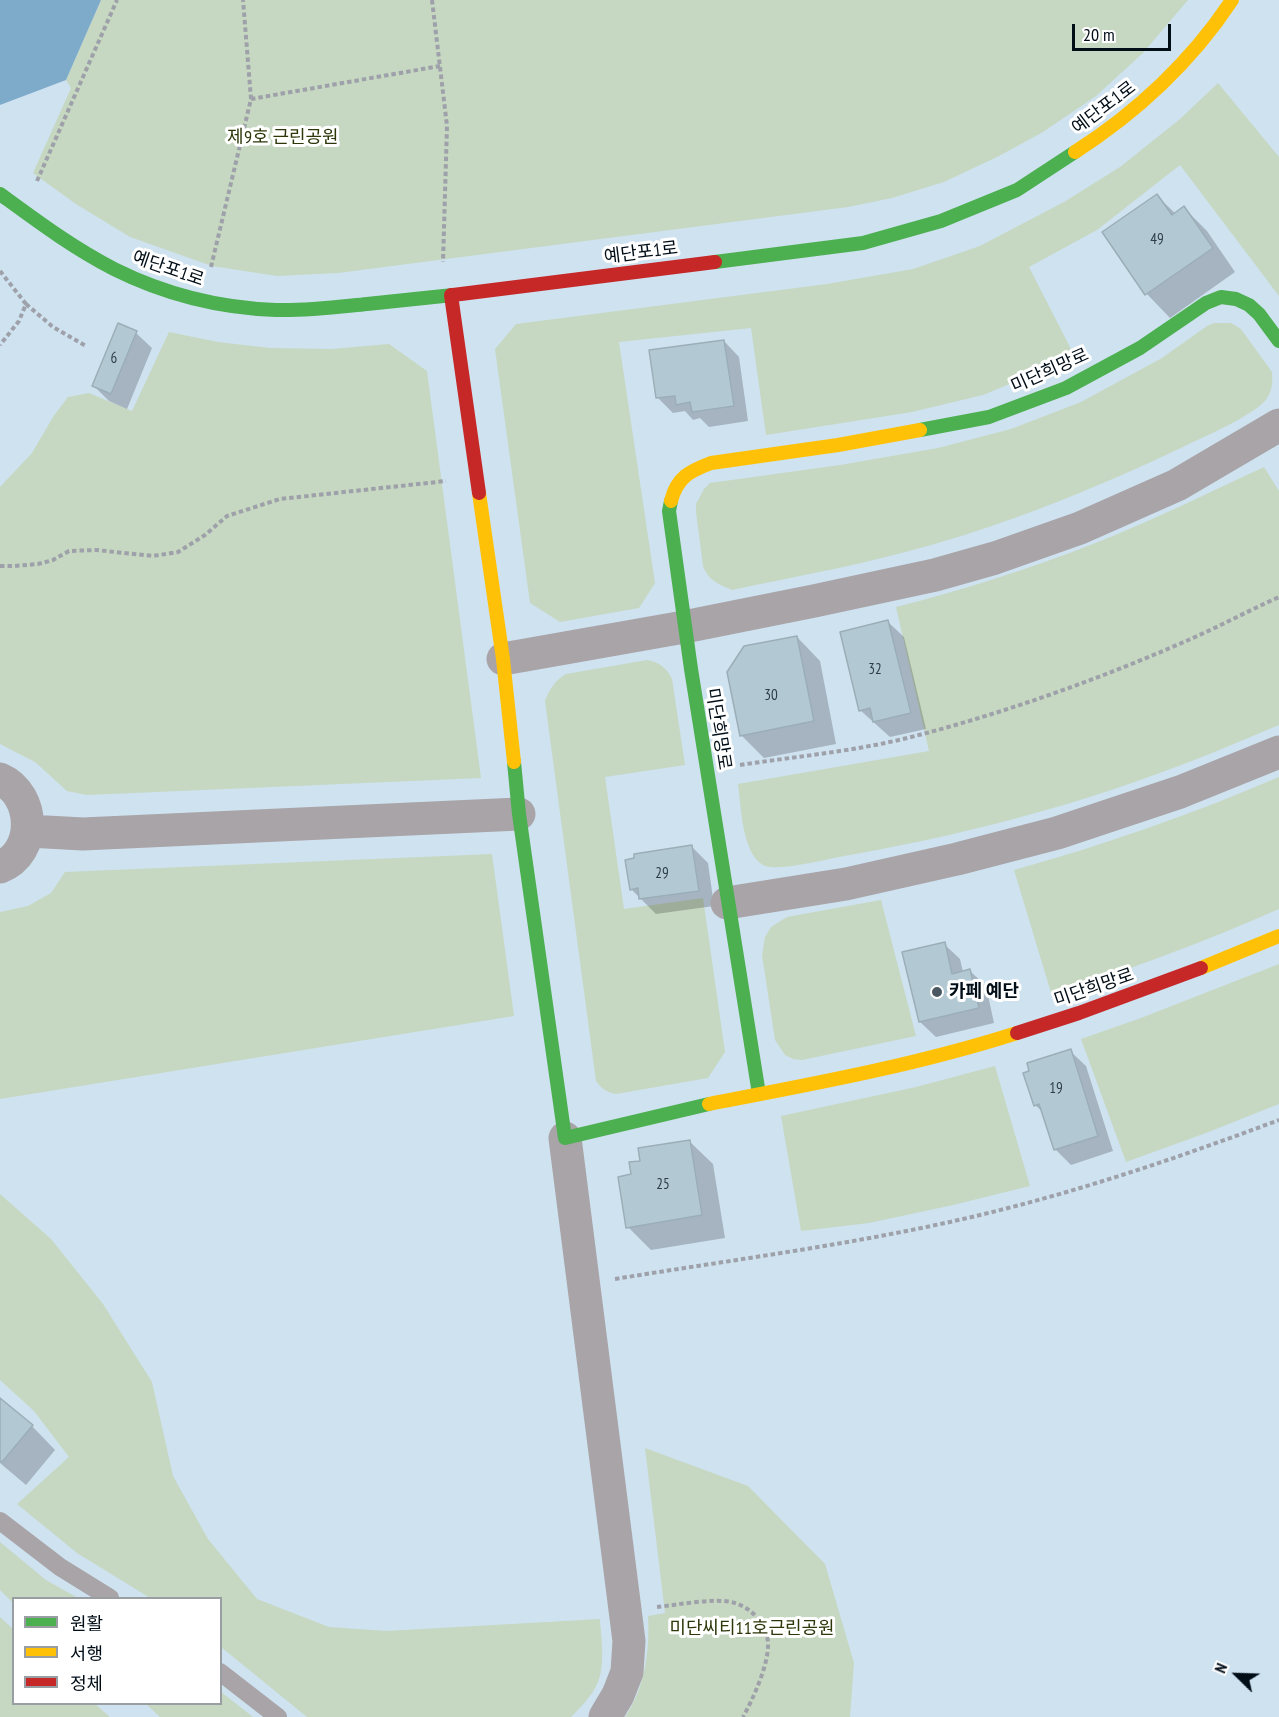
<!DOCTYPE html>
<html>
<head>
<meta charset="utf-8">
<style>
	body { margin:0 }
	#map { position:relative; width:1279px; height:1717px; overflow:hidden; background:#cfe2f0; font-family:"PT Sans Narrow","Noto Sans KR",sans-serif }
	canvas { display:block }
	.legend { position:absolute; left:12px; top:1597px; width:210px; height:108px; box-sizing:border-box; background:#fff; border:2px solid #999ea2; margin:0; padding:8px 10px; list-style:none; font-size:18px; color:#010d17 }
	.legend li { display:flex; align-items:center; gap:12px; height:30px }
	.legend b { width:30px; border:2px solid #999ea2 }
	.north { position:absolute; left:1207px; top:1645px; width:60px; height:60px; -webkit-text-stroke:4px #fff; paint-order:stroke; rotate:293deg; font-size:16px; font-weight:700; line-height:24px; text-align:center; color:#010d17 }
	.north::after { content:''; display:block; margin:auto; width:21px; height:27px; background:#010d17; clip-path:polygon(50% 0,100% 100%,50% 72%,0 100%) }
	.scale { position:absolute; left:1072px; top:24px; width:99px; height:27px; box-sizing:border-box; border:3px solid #010d17; border-top:0; padding-left:8px; font-size:18px; line-height:21px; white-space:nowrap; color:#010d17; -webkit-text-stroke:4px #fff; paint-order:stroke }
</style>
</head>
<body>
<div id="map">
<canvas width="1279" height="1717"></canvas>
<ul class="legend">
<li><b style="height:8px;background:#4caf50"></b>원활</li>
<li><b style="height:8px;background:#ffc107"></b>서행</li>
<li><b style="height:8px;background:#c62828"></b>정체</li>
</ul>
<div class="north">N</div>
<div class="scale">20 m</div>
</div>
<script>
const c = document.querySelector('canvas').getContext('2d');
c.lineJoin = 'round';
function fillPath(path, color) { c.fillStyle = color; c.fill(path, 'evenodd'); }
function trace(path, color, width, dash) { c.strokeStyle = color; c.lineWidth = width; c.lineCap = dash ? 'butt' : 'round'; c.setLineDash(dash || []); c.stroke(path); }
function drawText(font, color, halo, rows, align = 'center') {
  c.font = font + ' "PT Sans Narrow","Noto Sans KR",sans-serif'; c.lineWidth = 6; c.setLineDash([]); c.textBaseline = 'middle'; c.strokeStyle = halo; c.fillStyle = color; for (const [text, x, y, turn = 0] of rows) {
    c.save(); c.translate(x, y); c.rotate((+turn || 0) * Math.PI / 180); c.textAlign = isNaN(turn) ? turn : align; if (halo) c.strokeText(text, 0, 0); c.fillText(text, 0, 0); c.restore();
  }
}
const green = new Path2D(`
	M101,0H1188L1143,53L1096,96L1043,132L999,156L944,182L892,198L848,207L338,273L277,276L212,266L130,237L76,204L33,173L71,88L66,80Z
	M1218,83L1279,157V296L1180,165L1097,230L1029,267L1075,357L983,395L912,412L766,435L751,328L619,342L655,583L639,608L560,622L530,603L495,349L516,324L827,284L913,269L980,246L1064,202L1120,167L1180,119Z
	M1214,323H1231L1241,329L1272,372C1273,382 1272,394 1264,402C1249,417 1206,436 1185,446C1103,485 1019,520 931,545C866,564 798,576 732,590C718,584 708,580 703,566L696,512V504L704,489L710,483L840,465L938,448L1011,429L1081,402L1162,358L1207,326Z
	M169,332L218,342L270,348L331,349L389,344L427,371L481,778L87,795L67,791L35,762L0,744V487L32,453L53,417L68,397L89,393L132,411Z
	M1264,467L1279,491V725C1234,744 1189,763 1143,779C1045,814 942,839 839,857C824,860 775,872 763,865C742,853 741,806 738,784L929,751L896,607C963,590 1029,569 1093,544C1151,521 1208,493 1264,467Z
	M647,660C659,662 667,668 672,679L685,765L605,777L624,909L703,898L725,1052L708,1078L616,1094C606,1092 602,1089 596,1081L545,701C549,690 555,680 566,674Z
	M1279,777V909C1205,942 1129,969 1052,996L1014,870C1104,845 1193,814 1279,777Z
	M492,854L514,1016L0,1099V912L28,906L51,893L65,872Z
	M881,900L916,1036L802,1060L793,1059L785,1055L775,1040L762,955L765,937L771,927L787,917Z
	M1279,964V1104L1206,1133L1126,1162L1081,1039L1141,1018Z
	M995,1066L1030,1186L953,1205L869,1223L801,1231L781,1116L916,1087Z
	M0,1194L51,1239L103,1304L152,1382L173,1476L208,1539L257,1599L329,1627L386,1631L600,1619C601,1638 606,1666 597,1684C592,1696 580,1708 571,1717H307L221,1647L220,1598H150L77,1553L17,1504L69,1457L34,1411L0,1380Z
	M645,1448L748,1486L825,1564L854,1663L850,1717H625C645,1689 650,1649 648,1616L665,1613Z
	M0,1542L46,1580L78,1598H14L13,1603L0,1590Z
	M0,1617L13,1629L14,1704H95L110,1717H0Z
	M221,1692L253,1717H160L146,1704H220Z`);
const water = new Path2D(`
	M0,0H101L66,80L0,105Z`);
const shadow = new Path2D(`
	M1157,196L1176,214L1184,208L1207,231L1235,272L1170,318L1147,294L1104,232Z
	M136,333L152,348L127,409L109,401L94,386Z
	M724,341L739,357L748,421L709,427L700,418L693,420L685,411L673,413L657,397Z
	M888,622L904,637L926,729L890,737L860,710Z
	M797,637L820,661L836,744L764,758L741,735Z
	M692,847L708,863L714,906L656,914L631,889Z
	M944,944L960,959L963,972L970,971L986,986L994,1023L936,1037L920,1022Z
	M1070,1051L1086,1066L1113,1151L1071,1165L1055,1149L1044,1113L1035,1105Z
	M689,1141L713,1164L725,1238L651,1250L628,1227L632,1176L642,1162Z
	M0,1400L32,1426L55,1450L26,1485L0,1463Z`);
const building = new Path2D(`
	M1157,194L1172,215L1184,206L1213,248L1145,295L1102,232Z
	M118,323L137,331L111,394L92,386Z
	M724,340L734,406L692,412L690,402L676,405L675,396L656,398L649,350Z
	M888,620L911,713L873,722L870,708L859,711L840,632Z
	M797,636L814,721L740,736L727,672L744,646Z
	M692,845L699,891L639,899L638,888L630,890L625,860L634,858V854Z
	M945,942L952,974L970,969L979,1008L919,1022L902,952Z
	M1071,1049L1098,1136L1054,1150L1039,1104L1034,1106L1023,1073L1029,1071L1027,1063Z
	M690,1140L702,1215L626,1228L618,1177L631,1174L629,1162L640,1161L638,1148Z
	M0,1398L33,1425L2,1462L0,1461Z`);
const path = new Path2D(`
	M432,0L447,126L443,262
	M251,99L440,66
	M37,181L117,0
	M211,267L251,99L243,0
	M0,271L26,304L19,321L0,345
	M26,304L53,327L86,346
	M0,566H15L38,564L53,560L69,551L96,550L153,556L178,552L205,535L227,516L280,499L446,481
	M740,765C799,756 858,751 915,736C1008,712 1105,677 1193,638C1222,625 1250,610 1279,597
	M615,1279C731,1260 849,1245 963,1219C1072,1194 1175,1159 1279,1120
	M657,1607C677,1605 717,1597 735,1603C752,1608 767,1625 768,1643C769,1664 753,1699 743,1717`);
const lane = new Path2D(`
	M0,1521L60,1567L110,1598
	M220,1672L278,1717`);
const street = new Path2D(`
	M503,659L684,627L814,601L935,575L995,558L1080,528L1177,485L1279,425
	M0,779C36,795 37,853 0,867
	M28,831L83,834L519,814
	M727,903L846,884L957,859L1057,833L1180,792L1279,752
	M565,1138L629,1641L627,1672L618,1695L605,1717`);
const fast = new Path2D(`
	M0,194C37,221 73,248 114,269C164,294 220,308 276,310C307,311 337,307 367,304C396,301 425,298 453,295
	M715,262L863,243L941,221L1017,190L1075,152
	M920,430L989,417L1066,388L1140,348L1206,303L1221,297L1236,299L1249,305L1259,314L1279,341
	M671,501L669,511L691,669L759,1094
	M514,762L519,814L565,1138L709,1104`);
const slow = new Path2D(`
	M1075,152C1136,113 1192,61 1232,0
	M479,493L503,659L514,762
	M671,501C677,477 690,471 711,463L838,445L920,430
	M1201,968L1279,936
	M709,1104C813,1084 917,1065 1017,1033`);
const jam = new Path2D(`
	M451,295L479,493
	M453,295L715,262
	M1017,1033L1079,1013L1201,968`);
const markers = [
	[937,992,6,"#495863"]
];
const numberNames = [
	["49",1157,240],
	["6",114,359],
	["32",875,670],
	["30",771,696],
	["29",662,874],
	["19",1056,1089],
	["25",663,1185]
];
const streetNames = [
	["예단포1로",1104,108,-37],
	["예단포1로",641,253,-7],
	["예단포1로",168,269,19],
	["미단희망로",1050,371,-24],
	["미단희망로",718,729,81],
	["미단희망로",1094,988,-19]
];
const parkNames = [
	["제9호 근린공원",283,138],
	["미단씨티11호근린공원",752,1629]
];
const poiNames = [
	["카페 예단",949,992]
];
fillPath(green, '#c6d8c1');
fillPath(water, '#7fabcb');
fillPath(shadow, '#0003');
fillPath(building, '#b2c9d4');
trace(building, '#9baeb7', 1.5);
trace(path, '#9ea1a9', 4, [4.5, 3]);
trace(lane, '#a8a4a8', 18);
trace(street, '#a8a4a8', 33);
trace(fast, '#4caf50', 14);
trace(slow, '#ffc107', 14);
trace(jam, '#c62828', 14);
for (const [x, y, r, color] of markers) { const dot = new Path2D(); dot.arc(x, y, r, 0, 2 * Math.PI); c.fillStyle = color; c.fill(dot); trace(dot, '#fff', 2); }
drawText('15px', '#2d3c46', null, numberNames);
drawText('18px', '#010d17', '#fff', streetNames);
drawText('18px', '#2c3608', '#fff', parkNames);
drawText('bold 18px', '#010d17', '#fff', poiNames, 'left');
</script>
</body>
</html>
